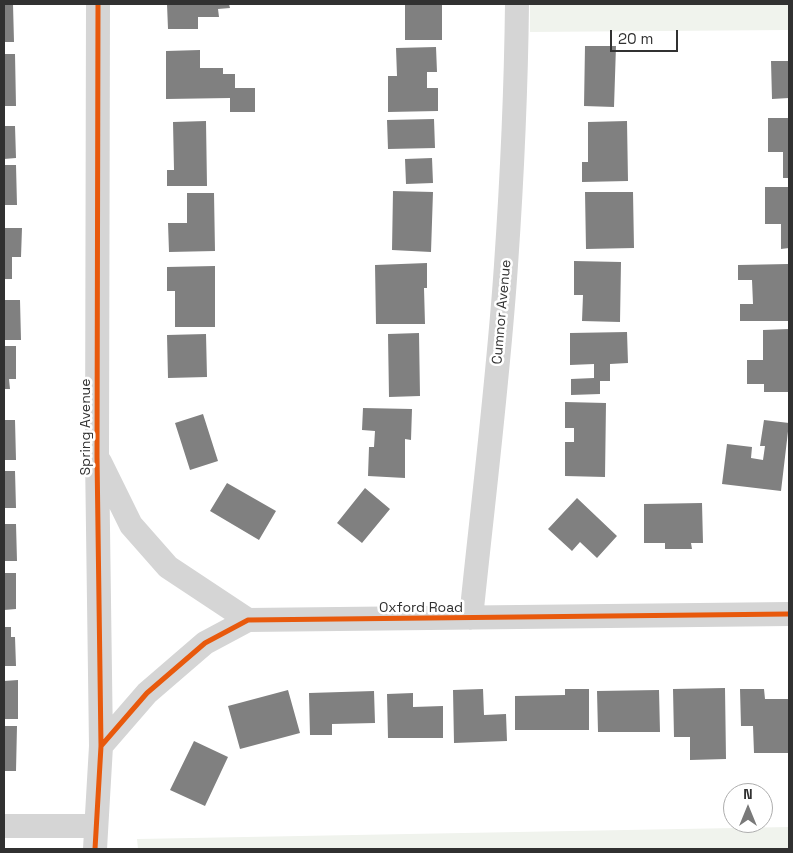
<!DOCTYPE html>
<html>
<head>
<meta charset="utf-8">
<style>
	body { margin:0 }
	#map { position:relative; width:793px; height:853px; overflow:hidden; background:#fff; font-family:"Space Grotesk",sans-serif }
	canvas { display:block }
	.frame { position:absolute; inset:0; border:5px solid #313131; pointer-events:none }
	.north { position:absolute; left:723px; top:783px; width:50px; height:50px; box-sizing:border-box; background:#fff; border:1px solid #adadad; border-radius:50%; rotate:0deg; font-size:14px; font-weight:700; line-height:20px; text-align:center; color:#313131 }
	.north::after { content:''; display:block; margin:auto; width:18px; height:22px; background:#797979; clip-path:polygon(50% 0,100% 100%,50% 72%,0 100%) }
	.scale { position:absolute; left:610px; top:30px; width:68px; height:22px; box-sizing:border-box; border:2px solid #313131; border-top:0; padding-left:6px; font-size:15px; line-height:18px; white-space:nowrap; color:#313131; -webkit-text-stroke:4px #fff; paint-order:stroke }
</style>
</head>
<body>
<div id="map">
<canvas width="793" height="853"></canvas>
<div class="frame"></div>
<div class="north">N</div>
<div class="scale">20 m</div>
</div>
<script>
const c = document.querySelector('canvas').getContext('2d');
c.lineJoin = 'round';
function fillPath(path, color) { c.fillStyle = color; c.fill(path, 'evenodd'); }
function trace(path, color, width, dash) { c.strokeStyle = color; c.lineWidth = width; c.lineCap = dash ? 'butt' : 'round'; c.setLineDash(dash || []); c.stroke(path); }
function drawText(font, color, halo, rows, align = 'center') {
  c.font = font + ' "Space Grotesk",sans-serif'; c.lineWidth = 5; c.setLineDash([]); c.textBaseline = 'middle'; c.strokeStyle = halo; c.fillStyle = color; for (const [text, x, y, turn = 0] of rows) {
    c.save(); c.translate(x, y); c.rotate((+turn || 0) * Math.PI / 180); c.textAlign = isNaN(turn) ? turn : align; if (halo) c.strokeText(text, 0, 0); c.fillText(text, 0, 0); c.restore();
  }
}
const green = new Path2D(`
	M530,4H789V30L530,32Z
	M789,827V849H138L137,839Z`);
const building = new Path2D(`
	M4,4H13L14,42H4Z
	M167,4H229L230,8L218,9L219,17H198V29H168Z
	M405,4H442V40H405Z
	M585,46H616L614,107L584,106Z
	M436,47L437,72H427V88H438V111L388,112V76H397L396,48Z
	M200,50V68H223V74H235V88H255V112H230V98L166,99V51Z
	M4,54H15L16,106H4Z
	M771,61H789V98L772,99Z
	M768,118H789V178H783V152H768Z
	M434,119L435,148L388,149L387,120Z
	M206,121L207,186H167V170H174L173,122Z
	M627,121L628,181L582,182V162H588V122Z
	M4,126H15L16,158L4,159Z
	M432,158L433,183L406,184L405,159Z
	M4,165H16L17,205H4Z
	M765,187H789V248L781,249V224H765Z
	M393,191L433,192L431,252L392,250Z
	M585,192H633L634,248L586,249Z
	M187,193H214L215,251L169,252L168,223H187Z
	M4,228H22L21,257H12V279H4Z
	M574,261L621,262L620,322L582,321L583,295H574Z
	M427,263V288H424L425,324H376L375,265Z
	M788,264V268L789,267V321H740V304H753L752,280H738V265Z
	M215,266V327H175V291H167V267Z
	M4,300H20L21,340H4Z
	M789,329V392H764V384H747V360H763V330Z
	M627,332L628,363L610,364V381H600V394L571,395V379L594,378V364L570,365V333Z
	M419,333L420,396L389,397L388,334Z
	M206,334L207,377L168,378L167,335Z
	M4,346H16V379H9L10,389H4Z
	M565,402L606,403L605,477L565,476V442H574V428H565Z
	M363,408L412,409L411,440L405,439V478L368,476L369,447H374L375,431L362,430Z
	M203,414L218,461L190,470L175,423Z
	M4,420H15L16,460H4Z
	M764,420L789,423L781,491L722,484L727,444L752,447L751,458L763,460L765,446H760Z
	M4,471H15L16,508H4Z
	M227,483L276,511L259,540L210,511Z
	M365,488L390,509L362,543L337,523Z
	M577,498L617,536L597,558L580,542L572,551L548,529Z
	M702,503L703,543H691L692,549H665V543H644V504Z
	M4,524H16L17,561H4Z
	M4,573H16V609L4,610Z
	M4,627H11V637H15L16,666H4Z
	M18,680V719H4V681Z
	M725,688L726,759L690,760V737H674L673,689Z
	M483,689L484,715L506,714L507,741L454,743L453,690Z
	M565,689H589V730H515V696L565,695Z
	M740,689H764L765,699H789V753H754L753,726H741Z
	M288,690L300,733L240,749L228,706Z
	M659,690L660,732H598L597,691Z
	M374,691L375,723L332,724V735H310L309,693Z
	M413,693V707L443,706V738H388L387,694Z
	M4,726H17L16,771H4Z
	M194,741L228,757L205,806L170,790Z`);
const street = new Path2D(`
	M100,462L131,525L168,567L248,620
	M471,618C483,501 498,383 506,265C512,178 516,91 517,4
	M101,746L147,693L205,643L248,620L789,614
	M4,826H96
	M95,849L101,746L97,456L98,4`);
const cycleway = new Path2D(`
	M101,746L147,693L205,643L248,620L789,614
	M95,849L101,746L97,456L98,4`);
const streetNames = [
	["Cumnor Avenue",502,312,-85],
	["Spring Avenue",86,427,-90],
	["Oxford Road",421,608]
];
fillPath(green, '#f0f3ed');
fillPath(building, '#808080');
trace(street, '#d5d5d5', 24);
trace(cycleway, '#e8590c', 5);
drawText('14px', '#313131', '#fff', streetNames);
</script>
</body>
</html>
